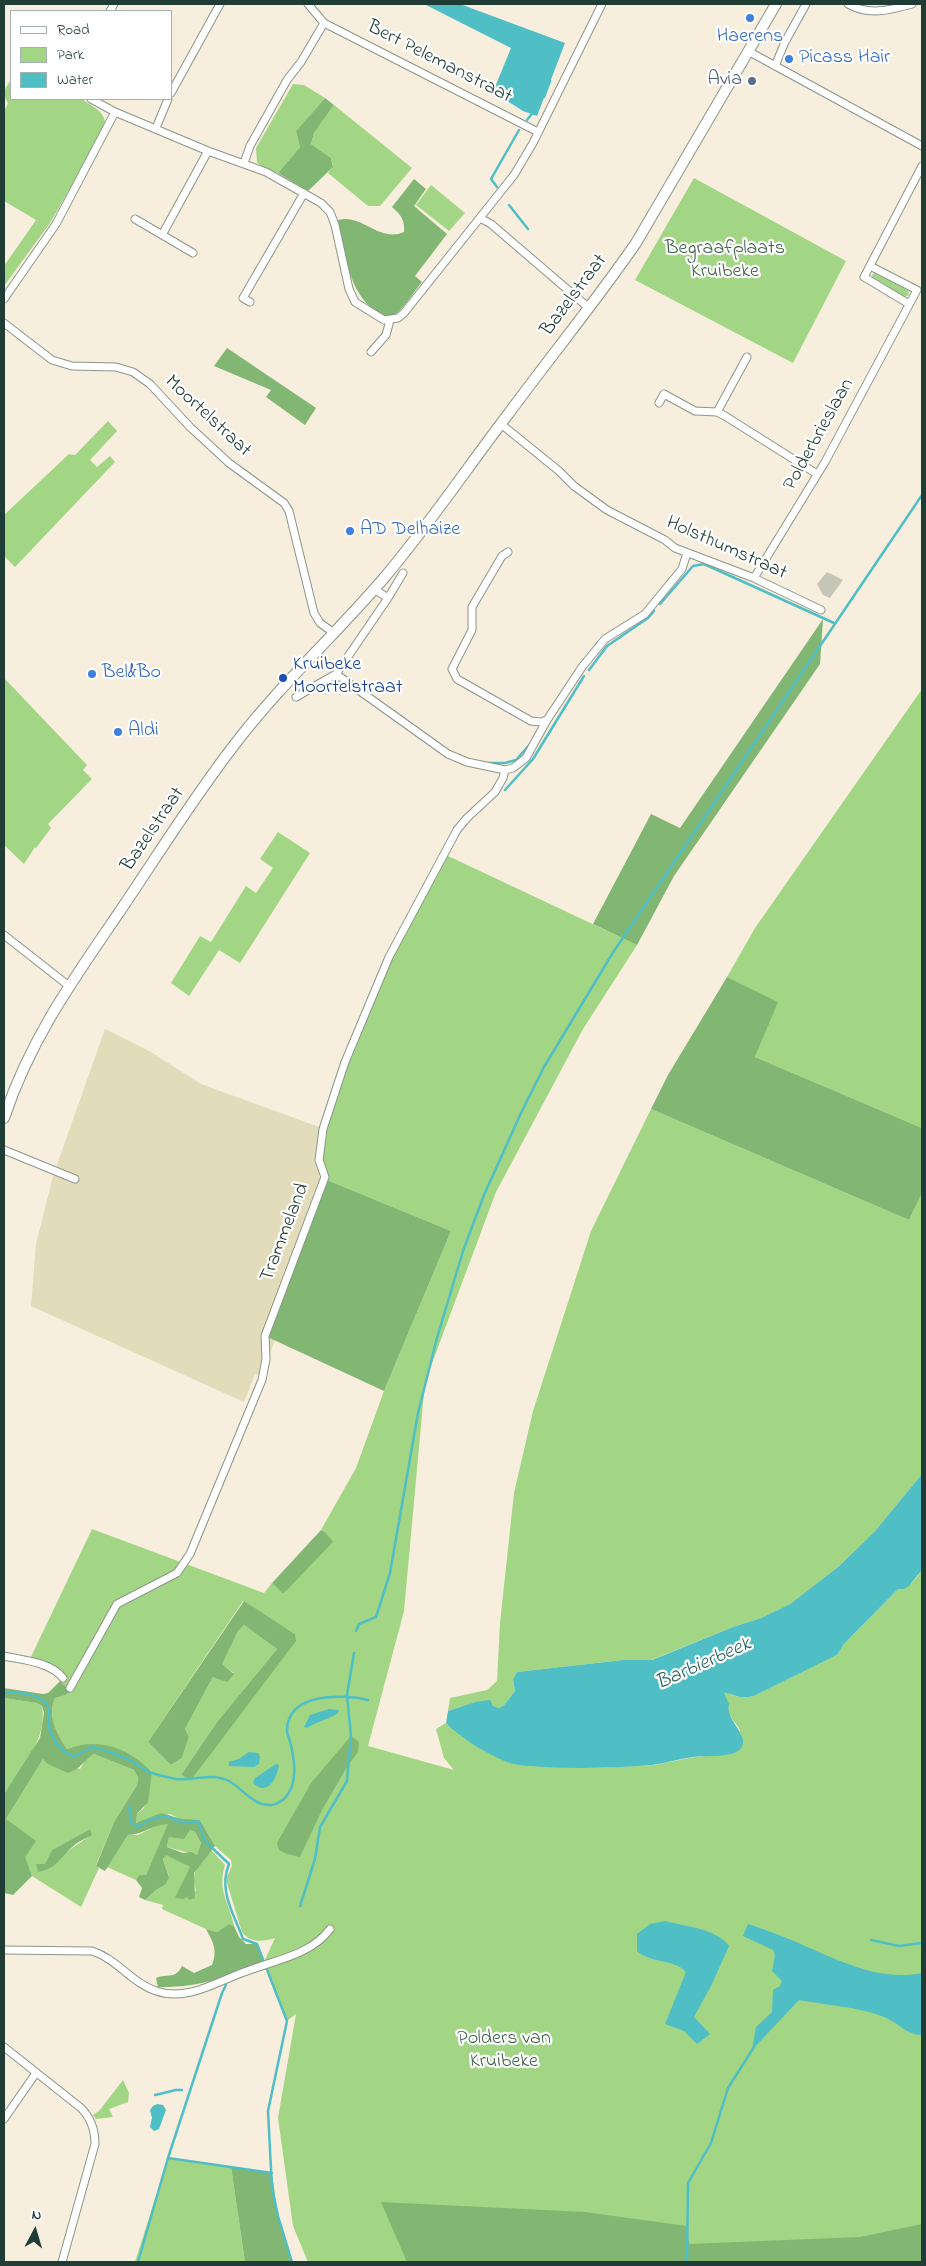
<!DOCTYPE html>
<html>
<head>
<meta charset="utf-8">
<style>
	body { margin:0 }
	#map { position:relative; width:926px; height:2266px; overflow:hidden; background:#f7eede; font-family:"Indie Flower",sans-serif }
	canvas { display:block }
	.frame { position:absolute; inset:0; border:5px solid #1f3d34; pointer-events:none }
	.legend { position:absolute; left:10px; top:10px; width:162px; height:90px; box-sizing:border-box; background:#fff; border:1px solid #a5b1ae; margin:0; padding:6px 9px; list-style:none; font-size:15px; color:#1f3d34 }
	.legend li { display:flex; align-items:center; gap:10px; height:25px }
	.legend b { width:25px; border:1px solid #a5b1ae }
	.north { position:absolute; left:10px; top:2206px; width:50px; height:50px; -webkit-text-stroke:4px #fff; paint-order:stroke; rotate:6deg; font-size:14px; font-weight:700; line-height:20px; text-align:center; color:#1f3d34 }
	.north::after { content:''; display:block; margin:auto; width:18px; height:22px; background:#1f3d34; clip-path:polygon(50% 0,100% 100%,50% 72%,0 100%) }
</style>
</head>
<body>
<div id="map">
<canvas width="926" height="2266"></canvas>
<div class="frame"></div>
<ul class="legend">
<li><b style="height:6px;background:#fff"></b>Road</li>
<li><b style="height:14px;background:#a2d685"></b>Park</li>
<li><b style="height:14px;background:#50bec5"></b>Water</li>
</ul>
<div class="north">N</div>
</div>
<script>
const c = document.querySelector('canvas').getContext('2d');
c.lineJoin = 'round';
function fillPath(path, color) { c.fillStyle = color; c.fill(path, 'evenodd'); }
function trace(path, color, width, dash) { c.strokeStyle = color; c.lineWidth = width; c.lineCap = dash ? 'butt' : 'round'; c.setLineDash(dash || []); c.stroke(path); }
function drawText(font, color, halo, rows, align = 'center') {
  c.font = font + ' "Indie Flower",sans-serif'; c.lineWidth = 4.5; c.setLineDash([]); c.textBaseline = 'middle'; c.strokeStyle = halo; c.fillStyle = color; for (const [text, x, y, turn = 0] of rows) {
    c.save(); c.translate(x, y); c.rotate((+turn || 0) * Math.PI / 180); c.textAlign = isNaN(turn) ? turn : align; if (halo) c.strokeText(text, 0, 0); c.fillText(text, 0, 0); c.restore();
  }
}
const built = new Path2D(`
	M105,1029L151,1052L201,1084L322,1128V1178L261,1334L275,1340L262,1376L255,1374L244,1402L31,1306L36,1244L53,1176Z`);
const industrial = new Path2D(`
	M827,572L843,580L830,598L823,595L817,584Z`);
const green = new Path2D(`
	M11,80V99L70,100L82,99C91,106 103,110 105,122L80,171L50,223L4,286V266L36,220L4,201V111L8,103C1,92 5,89 11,80Z
	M293,84L304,85L325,98L296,131L300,147L278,173L263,168L257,162L256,148Z
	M334,105L412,168L380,206H368L328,173L333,166L331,158L311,144L314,133Z
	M694,178L846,261L793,363L635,280Z
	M431,185L465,213L449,231L416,205Z
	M874,273L908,290L909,295L905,297L873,280L872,275Z
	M108,421L117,431L90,460L97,467L110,456L115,462L15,567L4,556V515L69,454L75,455Z
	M4,678L87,765L83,770L92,779L48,824L51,828L36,848L35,847L24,864L4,845Z
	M922,689V1128L755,1057L777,1002L727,977L755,928Z
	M278,832L310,853L240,963L219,950L189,996L171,983L200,936L211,942L246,886L256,893L273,868L260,859Z
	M446,855L637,945L583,1029L496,1192L425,1382L404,1611L368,1746L454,1770L444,1758L436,1729L446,1723L475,1745L508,1762L525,1765L600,1768L654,1765L694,1757L728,1754L739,1750L740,1730L729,1714L723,1693C737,1694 736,1700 754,1696L837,1655L844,1644L898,1589C909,1590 916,1578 922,1570V2262H308L293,2226L278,2118L296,2014L287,2021L264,1962L275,1938C263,1942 250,1943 242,1932L227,1883V1877L232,1866L231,1860L215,1846L200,1820L178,1818L170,1814L136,1823L137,1814L144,1808L152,1772C130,1751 96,1738 67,1749C57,1733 47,1717 55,1698L66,1695L69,1691L60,1681L63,1677L29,1661L92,1529L264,1593L272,1583L283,1594L325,1532L321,1530L356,1468L384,1391L451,1231L322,1178L316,1161L342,1071L378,972L408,917ZM243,1601L295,1634L191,1780L181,1775L217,1722L277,1649L244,1625L238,1631L221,1664L234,1673L213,1677L185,1729L189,1737L182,1758L171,1765L148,1742Z
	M651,1109L909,1220L922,1193V1474L875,1531L838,1567L790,1604L761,1618L733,1627L651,1660H623L517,1672L513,1679L515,1691L504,1705L499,1708L475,1702L448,1711L450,1698L487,1690L497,1681L500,1623L514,1493L533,1411L591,1231Z
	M4,1698L37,1703L42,1706C48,1739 21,1768 4,1794Z
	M94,1754L134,1770L138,1776L137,1785L114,1822L96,1865L99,1868L81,1907L32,1876L6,1819L43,1759L80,1769L87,1758ZM90,1829L91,1835L38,1872L37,1865H45L52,1850Z
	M160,1824H169L146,1875H139L136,1880L107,1867L128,1835H138Z
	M190,1830L195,1832L201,1843L197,1855L167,1847L169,1837Z
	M211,1850L225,1865C217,1892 229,1901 234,1926L229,1924L217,1932L206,1929L162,1909L163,1905L145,1900L156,1890L166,1884L169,1876L163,1859L166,1854L190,1867L189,1900L196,1890C190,1874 199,1861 211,1850Z
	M123,2080L129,2093L128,2102L109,2109L113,2117L96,2119L93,2115L99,2111Z
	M168,2158L231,2167L245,2262H135Z`);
const forest = new Path2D(`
	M325,98L334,105L314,133L311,144L331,158L333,167L308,191L278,173L300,147L296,131Z
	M414,179L426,189L414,206L447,234L415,276L422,282C415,290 402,311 394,315C388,318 381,315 376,311C348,293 345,251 338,220C362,213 379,243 404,232C405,220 401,215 392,207Z
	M227,348L316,408L305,425L266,397L271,390L214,366Z
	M823,619L820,664L674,876L637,945L593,924L651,814L680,828Z
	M727,977L778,1002L755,1057L922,1128V1193L909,1220L651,1109L668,1075Z
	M322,1178L451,1231L384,1391L261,1334Z
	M321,1530L325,1532L333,1542L283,1594L272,1583Z
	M244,1601L295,1634L296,1641L191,1780L181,1775L217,1722L277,1649L244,1625L238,1631L222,1664L234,1674L227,1682L213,1677L185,1729L189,1737L182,1758L171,1765L148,1742Z
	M60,1681L70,1691L66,1695L55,1698C47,1717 57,1733 67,1749C100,1737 128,1748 152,1772L148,1802L137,1814L136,1823L161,1813L178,1818L200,1820L215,1846L194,1873L195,1898L189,1900L187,1897L183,1899L175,1898L190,1867L166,1855L163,1859L169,1877L166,1884L156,1890L145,1900L139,1897L142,1888L136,1880L139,1875H146L168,1824C153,1824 143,1835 128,1835L105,1871L96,1866L114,1822L137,1785L138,1777L134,1770L94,1754C83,1761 82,1768 68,1773L48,1764L43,1759L6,1819L36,1841L25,1857L32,1876L13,1895L4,1893V1794L40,1738L44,1713L42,1706L37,1703L4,1698V1688L43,1694L48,1693ZM190,1830L195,1832L201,1843L197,1855L191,1852L183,1853L167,1847L169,1837L184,1839Z
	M351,1736L359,1742L358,1752L347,1767L322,1810L300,1857L287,1854L279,1850L277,1843L311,1783Z
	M90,1829L92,1835C87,1838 81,1840 77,1843C61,1855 59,1868 38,1872L36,1864H45L52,1850Z
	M229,1924L234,1926L239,1937L246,1944H257L264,1962C228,1977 197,1988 158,1987L156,1978C168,1973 175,1980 182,1966L194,1973L212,1965C218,1950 213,1942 206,1929L217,1932Z
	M231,2167L272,2173L278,2216L292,2262H245Z
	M381,2202L585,2212L687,2226L689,2244L860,2237L922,2224V2262H407Z`);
const water = new Path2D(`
	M424,4H460L565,43L537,116L523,111L493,92L511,48Z
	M922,1474V1570L909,1586L904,1589H898L844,1644L837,1655L754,1696C737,1700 737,1694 724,1693L729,1704C724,1720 755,1739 738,1751C727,1758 706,1755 693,1757C679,1759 666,1763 652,1765C616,1768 580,1769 545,1767C532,1766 518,1766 507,1762C485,1753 462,1739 446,1723L448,1711L475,1702L490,1700L493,1706L499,1708L504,1705L515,1691L513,1679L517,1672L623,1660H652L733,1627L761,1618L790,1604L838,1567L875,1531Z
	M329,1709L339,1710L338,1713C328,1720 317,1721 307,1728L304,1727L310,1715Z
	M249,1752L258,1753L260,1757L259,1764L254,1767L229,1766V1762L239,1759Z
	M276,1764L279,1765C277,1778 268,1797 253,1783L255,1778Z
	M665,1921C684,1926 718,1929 729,1946L712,1984L694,2017L710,2034L697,2044L684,2031L665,2024L686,1972C673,1958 651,1964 637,1951V1934L650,1924Z
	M748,1924C760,1928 772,1932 784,1937C827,1954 874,1983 922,1973V2035C906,2035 899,2023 884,2017C860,2007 825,2005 799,2000L752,2050L756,2027L772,2012L773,1990L780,1986L782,1981L772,1971L775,1955L773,1950L743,1936Z
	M157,2104L163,2105L166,2110L159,2129L154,2131L150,2127L152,2118L150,2110L153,2106Z`);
const stream = new Path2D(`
	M544,97L550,81
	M527,120L534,111
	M497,187L491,179L519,130
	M509,205L528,229
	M660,604L693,566L704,564L834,623
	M589,670L607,646L648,618L654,611
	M386,706L406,720
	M487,763H505L516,760L531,743
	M505,790L533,759L584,676
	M356,1631L359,1624L376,1617L390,1573L418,1413L437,1338L463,1251L484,1195L521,1113L544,1067L612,954L922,495
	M4,1692C17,1692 44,1693 49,1709C50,1714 48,1720 49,1725C51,1740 61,1751 74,1757L92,1747C104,1750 116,1754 128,1759C135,1762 140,1768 147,1771C156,1775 167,1777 176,1779C195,1781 211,1772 229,1781C242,1788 253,1806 271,1805C276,1805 280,1802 284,1799C298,1785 295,1763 291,1745C290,1740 287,1735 287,1730C288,1692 343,1694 368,1700
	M129,1806L131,1822L138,1827L151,1819L167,1816L183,1823L198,1821L205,1841L229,1864C218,1891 234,1914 243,1939L257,1944L287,2021L268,2111L272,2189L278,2216L292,2262
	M300,1906L315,1859L320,1827L347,1781L351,1736L347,1695L354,1653
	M871,1940L899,1946L922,1943
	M226,1985L222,1993L168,2158L272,2173
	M155,2095L176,2090H182
	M138,2262L168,2158
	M687,2262L688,2183L711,2143L728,2088L754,2047`);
const street = new Path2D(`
	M308,4L324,23
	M848,4C869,16 890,10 912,4
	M110,11L114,4
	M324,23L538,132
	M748,51L922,146
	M775,66L785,42L806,4
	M171,93L220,4
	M91,99L115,112L208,151L266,172L321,203L330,212L335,225L349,289L355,302L384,320L398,318L404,313L514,175L533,143L602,4
	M156,128L168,99
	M244,163L250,146L287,80L301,62L324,23
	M480,218L491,224L589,308
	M135,219L193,253
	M162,235L208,151
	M4,299L56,224L115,112
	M250,302L243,298L304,193
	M909,304L864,277L922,166
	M4,323L52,360L72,366L116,367L133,372L150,384L190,427L229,463L284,503L289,511L314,613L320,623L334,633
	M371,352L386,335L390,320
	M659,403L664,394L695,411L717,412L725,416L817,474
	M717,412L747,357
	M501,424L559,471L574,486L607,510L665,540L675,548L754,578L821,610
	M508,552L502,556L472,607V630L452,669L457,679L531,721L541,722L547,720
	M754,578L825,462L917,290L870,266
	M388,598L403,573
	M336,674L448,754L467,762L505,770L513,768L526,758L547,720L582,667L605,639L645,614L682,569L687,553
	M296,697L336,674L388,598L374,589
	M4,935L69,986
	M4,1150L75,1179
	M4,1656C22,1660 51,1662 63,1678
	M70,1688L117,1604L177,1573L190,1554L262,1380L266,1359L265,1336L325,1177L319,1160L323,1129L345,1062L389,957L457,830L467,818L495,792L503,778L505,770
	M4,1950L92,1951C117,1959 132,1983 156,1991C188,2002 217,1981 247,1971C275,1960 311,1955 330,1929
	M4,2047L81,2108C91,2118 95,2129 95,2144L62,2262
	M4,2119L36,2073`);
const secondary = new Path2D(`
	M4,1118C30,1040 72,981 118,914C156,858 193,798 235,744C280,685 336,634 384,578C429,525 467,468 509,413C551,356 596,301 636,243L776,4`);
const markers = [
	[750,18,5,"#3f7fe0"],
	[789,59,5,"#3f7fe0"],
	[752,81,5,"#5c6f8a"],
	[350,531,5,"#3f7fe0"],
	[92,674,5,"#3f7fe0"],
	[283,678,5,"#1a4fb4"],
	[118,732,5,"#3f7fe0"]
];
const shopNames = [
	["Haerens",750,38,"center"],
	["Picass Hair",799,59],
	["AD Delhaize",360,531],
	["Bel&Bo",102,674],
	["Aldi",128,732]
];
const streetNames = [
	["Bert Pelemanstraat",439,63,27],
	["Bazelstraat",575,296,-53],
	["Moortelstraat",207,417,43],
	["Polderbrieslaan",820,435,-61],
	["Holsthumstraat",726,549,24],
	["Bazelstraat",154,830,-56],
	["Trammeland",286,1233,-69]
];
const serviceNames = [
	["Avia",742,81]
];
const parkNames = [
	["Begraafplaats",725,250],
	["Kruibeke",725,273],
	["Polders van",504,2040],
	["Kruibeke",504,2063]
];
const transitNames = [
	["Kruibeke",293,666],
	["Moortelstraat",293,689]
];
const waterNames = [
	["Barbierbeek",704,1665,-24]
];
fillPath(built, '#e2dcba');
fillPath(industrial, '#c5c5b8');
fillPath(green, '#a2d685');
fillPath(forest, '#81b772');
fillPath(water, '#50bec5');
trace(stream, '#50bec5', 2.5);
trace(street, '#8b9689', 9);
trace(secondary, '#8b9689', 12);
trace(street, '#fff', 7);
trace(secondary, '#fff', 10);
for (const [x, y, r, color] of markers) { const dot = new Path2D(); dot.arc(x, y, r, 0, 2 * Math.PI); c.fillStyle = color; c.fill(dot); trace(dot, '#fff', 2); }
drawText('20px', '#366cbe', '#fff', shopNames, 'left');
drawText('20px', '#1f3d34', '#fff', streetNames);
drawText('20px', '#4e5e75', '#fff', serviceNames, 'right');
drawText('20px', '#406348', '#fff', parkNames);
drawText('20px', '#164399', '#fff', transitNames, 'left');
drawText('italic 21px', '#2e6460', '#fff', waterNames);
</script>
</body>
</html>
